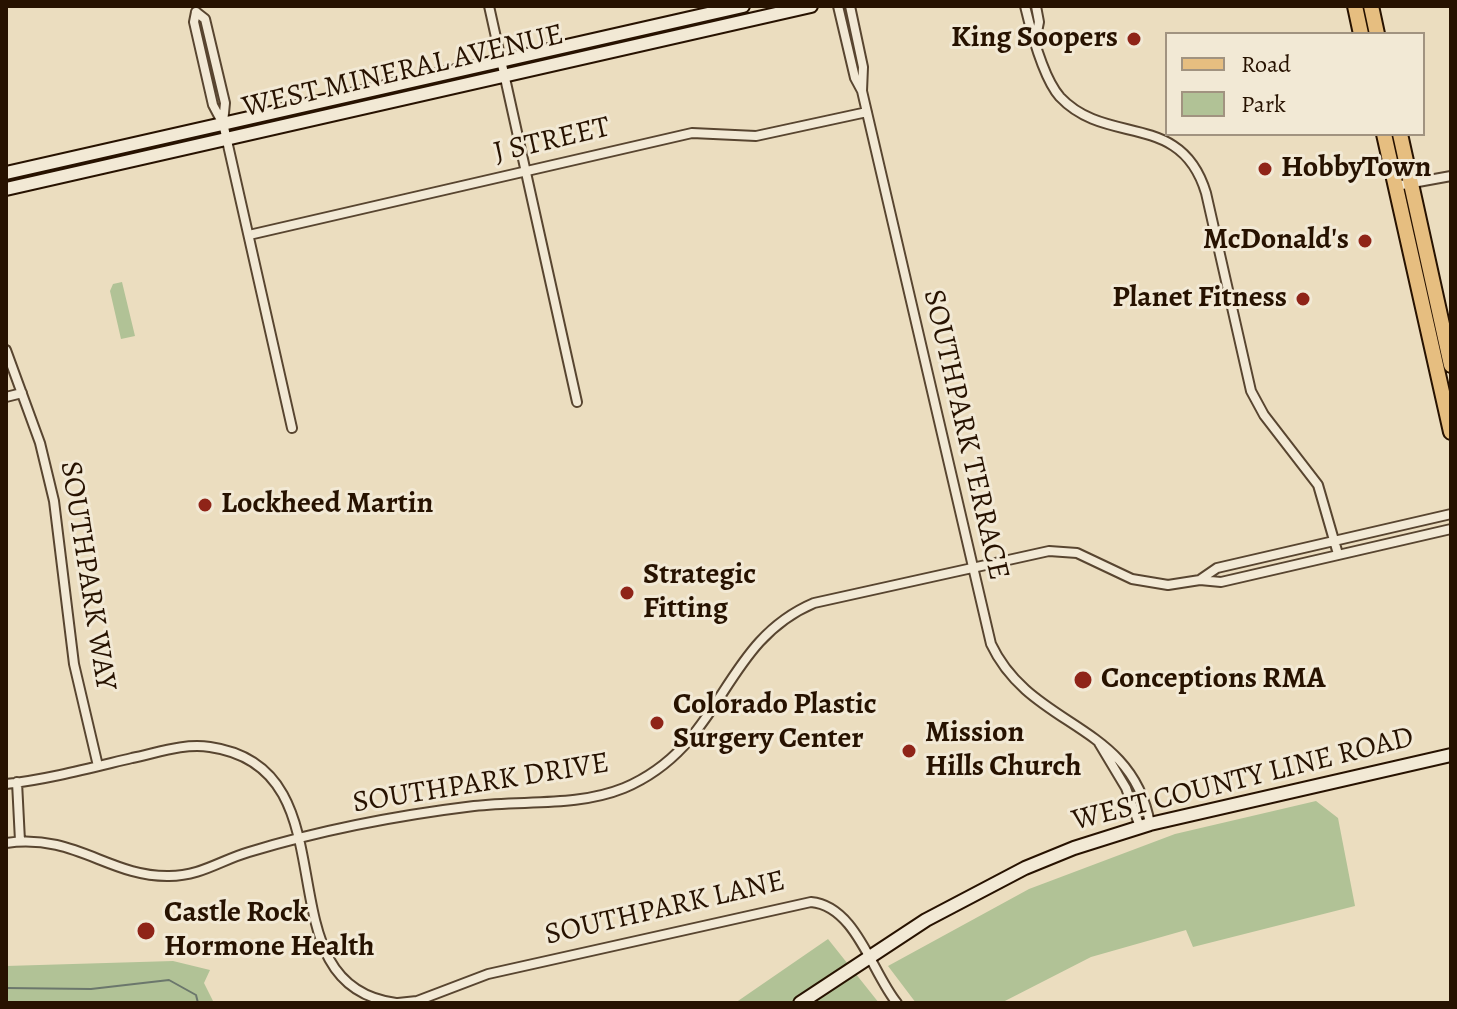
<!DOCTYPE html>
<html>
<head>
<meta charset="utf-8">
<style>
	body { margin:0 }
	#map { position:relative; width:1457px; height:1009px; overflow:hidden; background:#ebddbf; font-family:Alegreya,serif }
	canvas { display:block }
	.frame { position:absolute; inset:0; border:8px solid #271200; pointer-events:none }
	.legend { position:absolute; left:1165px; top:32px; width:260px; height:104px; box-sizing:border-box; background:#f2e9d5; border:2px solid #a19380; margin:0; padding:10px 14px; list-style:none; font-size:24px; color:#271200 }
	.legend li { display:flex; align-items:center; gap:16px; height:40px }
	.legend b { width:40px; border:2px solid #a19380 }
</style>
</head>
<body>
<div id="map">
<canvas width="1457" height="1009"></canvas>
<div class="frame"></div>
<ul class="legend">
<li><b style="height:10px;background:#e6be80"></b>Road</li>
<li><b style="height:22px;background:#b1c296"></b>Park</li>
</ul>
</div>
<script>
const c = document.querySelector('canvas').getContext('2d');
c.lineJoin = 'round';
function fillPath(path, color) { c.fillStyle = color; c.fill(path, 'evenodd'); }
function trace(path, color, width, dash) { c.strokeStyle = color; c.lineWidth = width; c.lineCap = dash ? 'butt' : 'round'; c.setLineDash(dash || []); c.stroke(path); }
function drawText(font, color, halo, rows, align = 'center') {
  c.font = font + ' Alegreya,serif'; c.lineWidth = 6; c.setLineDash([]); c.textBaseline = 'middle'; c.strokeStyle = halo; c.fillStyle = color; for (const [text, x, y, turn = 0] of rows) {
    c.save(); c.translate(x, y); c.rotate((+turn || 0) * Math.PI / 180); c.textAlign = isNaN(turn) ? turn : align; if (halo) c.strokeText(text, 0, 0); c.fillText(text, 0, 0); c.restore();
  }
}
const green = new Path2D(`
	M122,282L135,336L121,339L110,291L113,284Z
	M1316,801L1338,818L1355,906L1193,947L1186,930L1091,957L1001,1003H916L888,966L1029,889L1175,834Z
	M828,939L879,1003H735Z
	M173,961L210,970L204,983L214,1003H6V966Z`);
const stream = new Path2D(`
	M6,988L91,989L169,980L196,995L198,1003`);
const minor = new Path2D(`
	M489,6L577,402
	M838,6L855,78L862,91L991,644C1031,729 1132,722 1150,824
	M850,6L863,67L862,91
	M1025,6C1031,31 1043,78 1060,97C1107,147 1181,110 1206,193L1251,391L1264,415L1318,485L1338,554
	M1036,6L1039,22L1036,37
	M196,12L205,19L225,103L223,123L292,428
	M196,12L194,22L213,105L222,122
	M1396,186L1451,176
	M249,235L692,133L756,136L867,112
	M6,350L40,443L54,501L74,664L98,766
	M6,397L22,393
	M1201,579L1217,568L1451,514
	M1099,743L1126,788L1140,827
	M17,782L20,841
	M6,784C49,779 90,768 132,758C157,753 183,743 210,747C359,768 256,985 396,1003
	M6,843C75,833 109,877 169,876C201,876 221,860 249,852C321,830 400,815 474,806C524,800 577,807 624,788C725,745 720,643 814,603L1049,551L1077,553L1132,579L1168,585L1200,580L1221,582L1451,529
	M398,1003L417,1001L488,974L811,902C856,906 872,973 897,1003`);
const secondary = new Path2D(`
	M6,173L743,6
	M6,189L811,6
	M800,1003L926,920L1025,868L1074,848L1150,824L1451,755`);
const primary = new Path2D(`
	M1355,6L1361,34
	M1371,6L1377,34
	M1384,134L1451,432
	M1400,134L1451,365`);
const markers = [
	[1134,39,8,"#8f2418"],
	[1265,169,8,"#8f2418"],
	[1365,241,8,"#8f2418"],
	[1303,299,8,"#8f2418"],
	[205,505,8,"#8f2418"],
	[627,593,8,"#8f2418"],
	[1083,680,10,"#8f2418"],
	[657,723,8,"#8f2418"],
	[909,751,8,"#8f2418"],
	[146,931,10,"#8f2418"]
];
const poiNames = [
	["King Soopers",1118,39,"right"],
	["HobbyTown",1281,169],
	["McDonald's",1349,241,"right"],
	["Planet Fitness",1287,299,"right"],
	["Lockheed Martin",221,505],
	["Strategic",643,576],
	["Fitting",643,610],
	["Conceptions RMA",1101,680],
	["Colorado Plastic",673,706],
	["Surgery Center",673,740],
	["Mission",925,734],
	["Hills Church",925,768],
	["Castle Rock",164,914],
	["Hormone Health",164,948]
];
const streetNames = [
	["WEST MINERAL AVENUE",403,72,-13],
	["J STREET",552,141,-13],
	["SOUTHPARK TERRACE",965,435,77],
	["SOUTHPARK WAY",87,576,81],
	["WEST COUNTY LINE ROAD",1243,780,-14],
	["SOUTHPARK DRIVE",481,784,-9],
	["SOUTHPARK LANE",665,909,-13]
];
fillPath(green, '#b1c296');
trace(stream, '#6b776c', 2);
trace(minor, '#584530', 12);
trace(secondary, '#271200', 16);
trace(primary, '#271200', 18);
trace(minor, '#f2e9d5', 8);
trace(secondary, '#f2e9d5', 12);
trace(primary, '#e6be80', 14);
for (const [x, y, r, color] of markers) { const dot = new Path2D(); dot.arc(x, y, r, 0, 2 * Math.PI); c.fillStyle = color; c.fill(dot); trace(dot, '#f2e9d5', 3); }
drawText('bold 30px', '#271200', '#f2e9d5', poiNames, 'left');
drawText('30px', '#271200', '#f2e9d5', streetNames);
</script>
</body>
</html>
